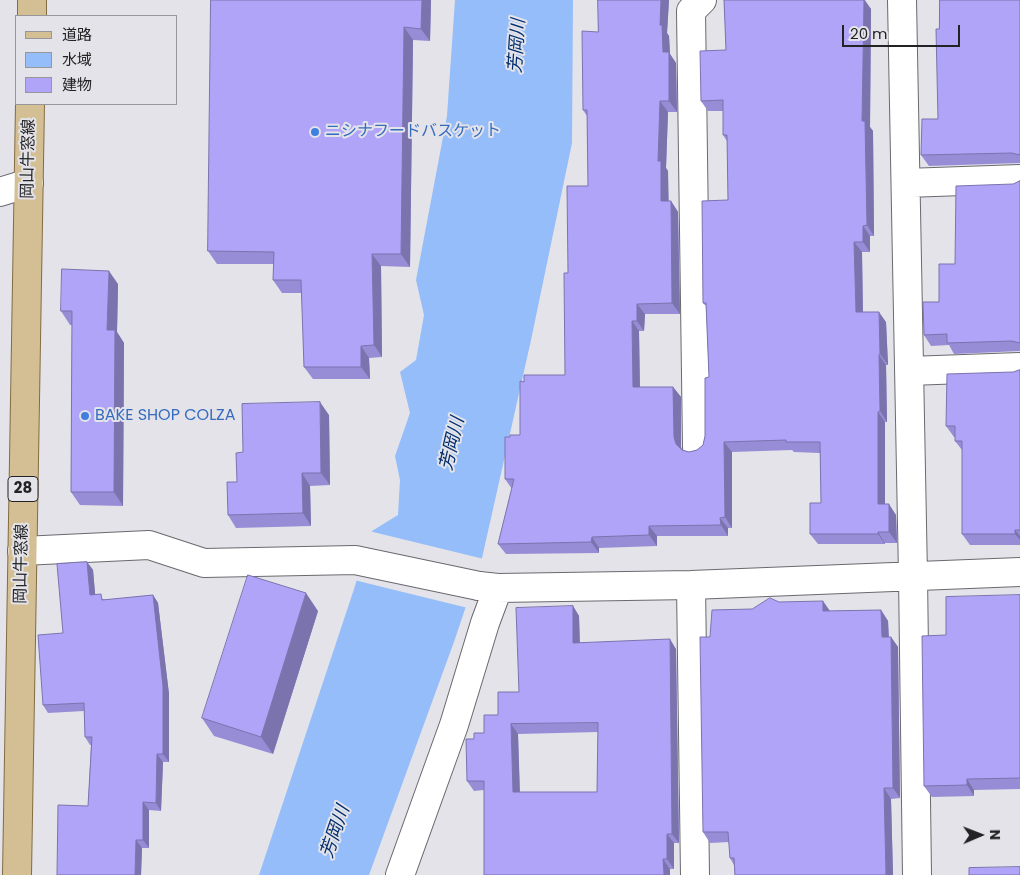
<!DOCTYPE html>
<html>
<head>
<meta charset="utf-8">
<style>
	body { margin:0 }
	#map { position:relative; width:1020px; height:875px; overflow:hidden; background:#e3e3e9; font-family:Poppins,"Noto Sans JP",sans-serif }
	canvas { display:block }
	.legend { position:absolute; left:15px; top:15px; width:162px; height:90px; box-sizing:border-box; background:#e3e3e9; border:1px solid #96969b; margin:0; padding:6px 9px; list-style:none; font-size:15px; color:#232325 }
	.legend li { display:flex; align-items:center; gap:10px; height:25px }
	.legend b { width:25px; border:1px solid #96969b }
	.north { position:absolute; left:955px; top:810px; width:50px; height:50px; -webkit-text-stroke:4px #e3e3e9; paint-order:stroke; rotate:89deg; font-size:14px; font-weight:700; line-height:20px; text-align:center; color:#232325 }
	.north::after { content:''; display:block; margin:auto; width:18px; height:22px; background:#232325; clip-path:polygon(50% 0,100% 100%,50% 72%,0 100%) }
	.scale { position:absolute; left:842px; top:25px; width:118px; height:22px; box-sizing:border-box; border:2px solid #232325; border-top:0; padding-left:6px; font-size:15px; line-height:18px; white-space:nowrap; color:#232325; -webkit-text-stroke:4px #e3e3e9; paint-order:stroke }
</style>
</head>
<body>
<div id="map">
<canvas width="1020" height="875"></canvas>
<ul class="legend">
<li><b style="height:6px;background:#d4bf95"></b>道路</li>
<li><b style="height:14px;background:#94bdf9"></b>水域</li>
<li><b style="height:14px;background:#b0a4f9"></b>建物</li>
</ul>
<div class="north">N</div>
<div class="scale">20 m</div>
</div>
<script>
const c = document.querySelector('canvas').getContext('2d');
c.lineJoin = 'round';
function fillPath(path, color) { c.fillStyle = color; c.fill(path, 'evenodd'); }
function trace(path, color, width, dash) { c.strokeStyle = color; c.lineWidth = width; c.lineCap = dash ? 'butt' : 'round'; c.setLineDash(dash || []); c.stroke(path); }
function drawText(font, color, halo, rows, align = 'center') {
  c.font = font + ' Poppins,"Noto Sans JP",sans-serif'; c.lineWidth = 4; c.setLineDash([]); c.textBaseline = 'middle'; c.strokeStyle = halo; c.fillStyle = color; for (const [text, x, y, turn = 0] of rows) {
    c.save(); c.translate(x, y); c.rotate((+turn || 0) * Math.PI / 180); c.textAlign = isNaN(turn) ? turn : align; if (halo) c.strokeText(text, 0, 0); c.fillText(text, 0, 0); c.restore();
  }
}
const water = new Path2D(`
	M455,0H573L572,143L531,340L482,558L455,639L369,875H259L354,589L372,531L398,515L400,480L395,456L410,413L400,372L416,360L424,315L416,280L447,116Z`);
const pier = new Path2D(`
	M369,531L484,559L468,608L354,580Z`);
const street = new Path2D(`
	M902,0L913,576L917,875
	M906,183L1020,179
	M0,192L29,183
	M909,371L1020,367
	M697,447L691,11L702,0
	M691,585L695,875
	M479,586L498,588L691,585L1020,572
	M400,875L454,725L485,623L498,588`);
const secondary = new Path2D(`
	M22,551L149,545L204,563L355,560L479,586`);
const primary = new Path2D(`
	M32,16V0
	M17,875L30,104`);
const wall = new Path2D(`
	M211,0H431L430,41L413,40L410,267L381,266L382,357L369,358L370,379H313L304,367L302,293H282L273,280L274,264H217L208,251Z
	M598,0H669L667,33L669,36L670,54L676,63L677,112H668L666,168L668,171V201H671L678,212L680,314H645L644,331H639L640,387H673L681,397V447L682,450L689,452L697,450L703,445L705,436L709,377L706,306L703,303L728,200L727,141L723,135V111H708L701,101L726,50L724,0H865L871,9L870,127L873,131L874,236H870V252H862L863,312L886,322L888,365H886L887,422H885V504L896,515L897,543H885V544H818L810,534L821,503L820,453L794,452L792,450L732,452V528H728V536H657V546L599,548V553L506,554L498,544L512,489L505,479L510,437L520,435L524,382L565,375L568,273L588,186L587,116L583,110L598,32Z
	M1020,0V163L929,166L921,155L938,119L939,29Z
	M1020,181V351L954,354L949,345L931,346L924,335L939,302L955,264L1013,184Z
	M118,284L117,332L124,343L123,506L80,505L71,492L72,325H70L61,311Z
	M1020,370V545H970L962,534V450L955,441V437H954L946,426L1013,372Z
	M329,415L330,485L310,486L311,526L236,528L228,515L237,482L243,452Z
	M87,562L93,570L95,595L105,600L153,595L158,603L169,694V762H163L161,811L149,810V848H142L141,875H57L88,806L91,745H90L85,737L84,711L48,713L43,705L63,633Z
	M1020,595V789L974,790V796L932,797L924,786L946,635Z
	M779,602L830,611L881,610L888,621L889,637H891L898,647L900,798L891,799L893,875H735L734,865L730,858L729,842L710,843L703,832L710,637L752,609Z
	M573,606L579,616L580,643L676,649L679,843H674V869H670L484,790L474,791L467,781L474,739L484,733L498,715L519,692ZM598,732L597,792H520L518,734Z
	M318,611L273,754L214,736L202,718Z`);
const shadedWall = new Path2D(`
	M422,0H431L430,41L421,29Z
	M661,0H669L667,33L669,36L670,54L676,63L677,112L669,101L663,52L660,25Z
	M864,0L871,9L870,127L873,131L874,236L867,225L862,121Z
	M404,27L413,40L410,267L401,254Z
	M660,101L668,112L666,168L668,171L669,212L661,201L658,161Z
	M671,201L678,212L680,314L672,303Z
	M863,226L870,236V252L863,242Z
	M854,242L862,252L863,323L856,312Z
	M372,254L381,266L382,357L374,345Z
	M109,271L118,284L117,332L124,343L123,506L114,492L107,330Z
	M637,304L645,314L644,331L637,321Z
	M879,312L886,322L888,365L880,354Z
	M632,321L639,331L640,398L633,387Z
	M361,346L369,358L370,379L361,367Z
	M879,355L886,365L887,422L880,411Z
	M673,387L681,397V447L683,455L676,444L674,437Z
	M320,402L329,415L330,485L321,473Z
	M878,412L885,422V515L878,504Z
	M724,442L732,452V528L725,517Z
	M302,473L310,486L311,526L303,513Z
	M889,504L896,515L897,543L889,532Z
	M720,518L728,528V536L721,525Z
	M649,526L657,536V546L649,535Z
	M1015,530L1020,536V540L1015,534Z
	M878,532L885,543V544L878,534Z
	M592,537L599,548V553L591,542Z
	M87,562L93,570L96,603L90,595Z
	M306,593L318,611L273,754L261,737Z
	M153,595L158,603L169,694V762L163,754Z
	M823,601L830,611H823Z
	M573,606L579,616L580,653L573,643Z
	M881,610L888,621L889,648L882,637Z
	M891,637L898,647L900,798L893,788Z
	M670,639L676,649L679,843L672,834Z
	M511,724L518,734L520,802L513,792Z
	M157,754L163,762L161,811L156,803Z
	M967,779L974,790V796L967,785Z
	M884,788L891,799L893,875H886Z
	M143,802L149,810V848L143,840Z
	M667,834L674,843V869L667,859Z
	M136,840L142,848L141,875H135Z
	M663,859L670,869V875H664Z`);
const building = new Path2D(`
	M211,0H422L421,29L404,27L401,254H372L374,345L361,346V367H304L301,280H273L274,252L208,251Z
	M598,0H661L660,25H662L663,52H669V101H660L658,161H661V201H671L672,303L637,304V321H632L633,387H673L674,437L676,444L682,450L689,452L697,450L703,445L705,436V378L709,377L706,303H703L702,201L728,200L727,135H723V100L701,101L700,51L726,50L724,0H864L862,121H865L867,225L863,226V242H854L856,312H879L880,354L879,355L880,411L878,412V504H889V532H878V534H810V503H821L820,442H786V440L724,442L725,517L720,518L721,525L649,526V535L592,537L591,542L498,544L514,479H505V437H510V435H520V381L524,382V375H565L564,273H568L567,186H588L587,110H583L582,31L598,32Z
	M940,0H1020V155L1012,153L921,155L922,119H938L936,29H939Z
	M1020,181V343L1012,341L947,343V334L924,335L923,302H939V264H955L956,186L1013,184Z
	M62,269L109,271L107,330H115L114,492H71L72,311H61Z
	M1020,370V530H1015V534H962V441H955V426H946L947,374L1013,372Z
	M320,402L321,473H302L303,513L228,515L227,482H237L236,453L243,452L242,404Z
	M87,562L90,595L101,594L102,600L153,595L163,686V754H157L156,803L143,802V840H136L135,875H57L58,805L88,806L92,737H85L84,703L43,705L38,635L63,633L57,564Z
	M248,575L306,593L261,737L202,718Z
	M1020,595V778L967,779V785L924,786L922,636L946,635V597Z
	M770,598L779,602L823,601V611L881,610L882,637H891L893,788H884L886,875H735L734,858H730L728,832H703L700,637H710L712,610L752,609Z
	M573,606V643L670,639L672,834H667V859H663L664,875H484V781H467L466,739H474V733H484V715H498V692H519L516,608ZM598,723L597,792H513L511,724Z
	M1020,867V875H969V868Z`);
const markers = [
	[315,132,5,"#3f7fe0"],
	[85,416,5,"#3f7fe0"]
];
const shields = [
	[23,489,30]
];
const shieldNames = [
	["28",23,489]
];
const shopNames = [
	["ニシナフードバスケット",325,132],
	["BAKE SHOP COLZA",95,416]
];
const streetNames = [
	["岡山牛窓線",29,159,-89],
	["岡山牛窓線",22,564,-89]
];
const waterNames = [
	["芳岡川",518,46,-86],
	["芳岡川",453,444,-77],
	["芳岡川",336,832,-71]
];
fillPath(water, '#94bdf9');
fillPath(pier, '#e3e3e9');
trace(street, '#6a696e', 30);
trace(secondary, '#6a696e', 30);
trace(primary, '#836c40', 30);
trace(street, '#fff', 28);
trace(secondary, '#fff', 28);
trace(primary, '#d4bf95', 28);
fillPath(wall, '#978dd6');
fillPath(shadedWall, '#7b73ae');
fillPath(building, '#b0a4f9');
trace(building, '#7b73ae', 1);
for (const [x, y, r, color] of markers) { const dot = new Path2D(); dot.arc(x, y, r, 0, 2 * Math.PI); c.fillStyle = color; c.fill(dot); trace(dot, '#e3e3e9', 2); }
for (const [x, y, w] of shields) { const box = new Path2D(); box.roundRect(x - w / 2, y - 12.5, w, 25, 4); c.fillStyle = '#e3e3e9'; c.fill(box); trace(box, '#232325', 1); }
drawText('bold 15px', '#232325', null, shieldNames);
drawText('16px', '#366cbe', '#e3e3e9', shopNames, 'left');
drawText('16px', '#232325', '#e3e3e9', streetNames);
drawText('italic 18px', '#002e6e', '#e3e3e9', waterNames);
</script>
</body>
</html>
